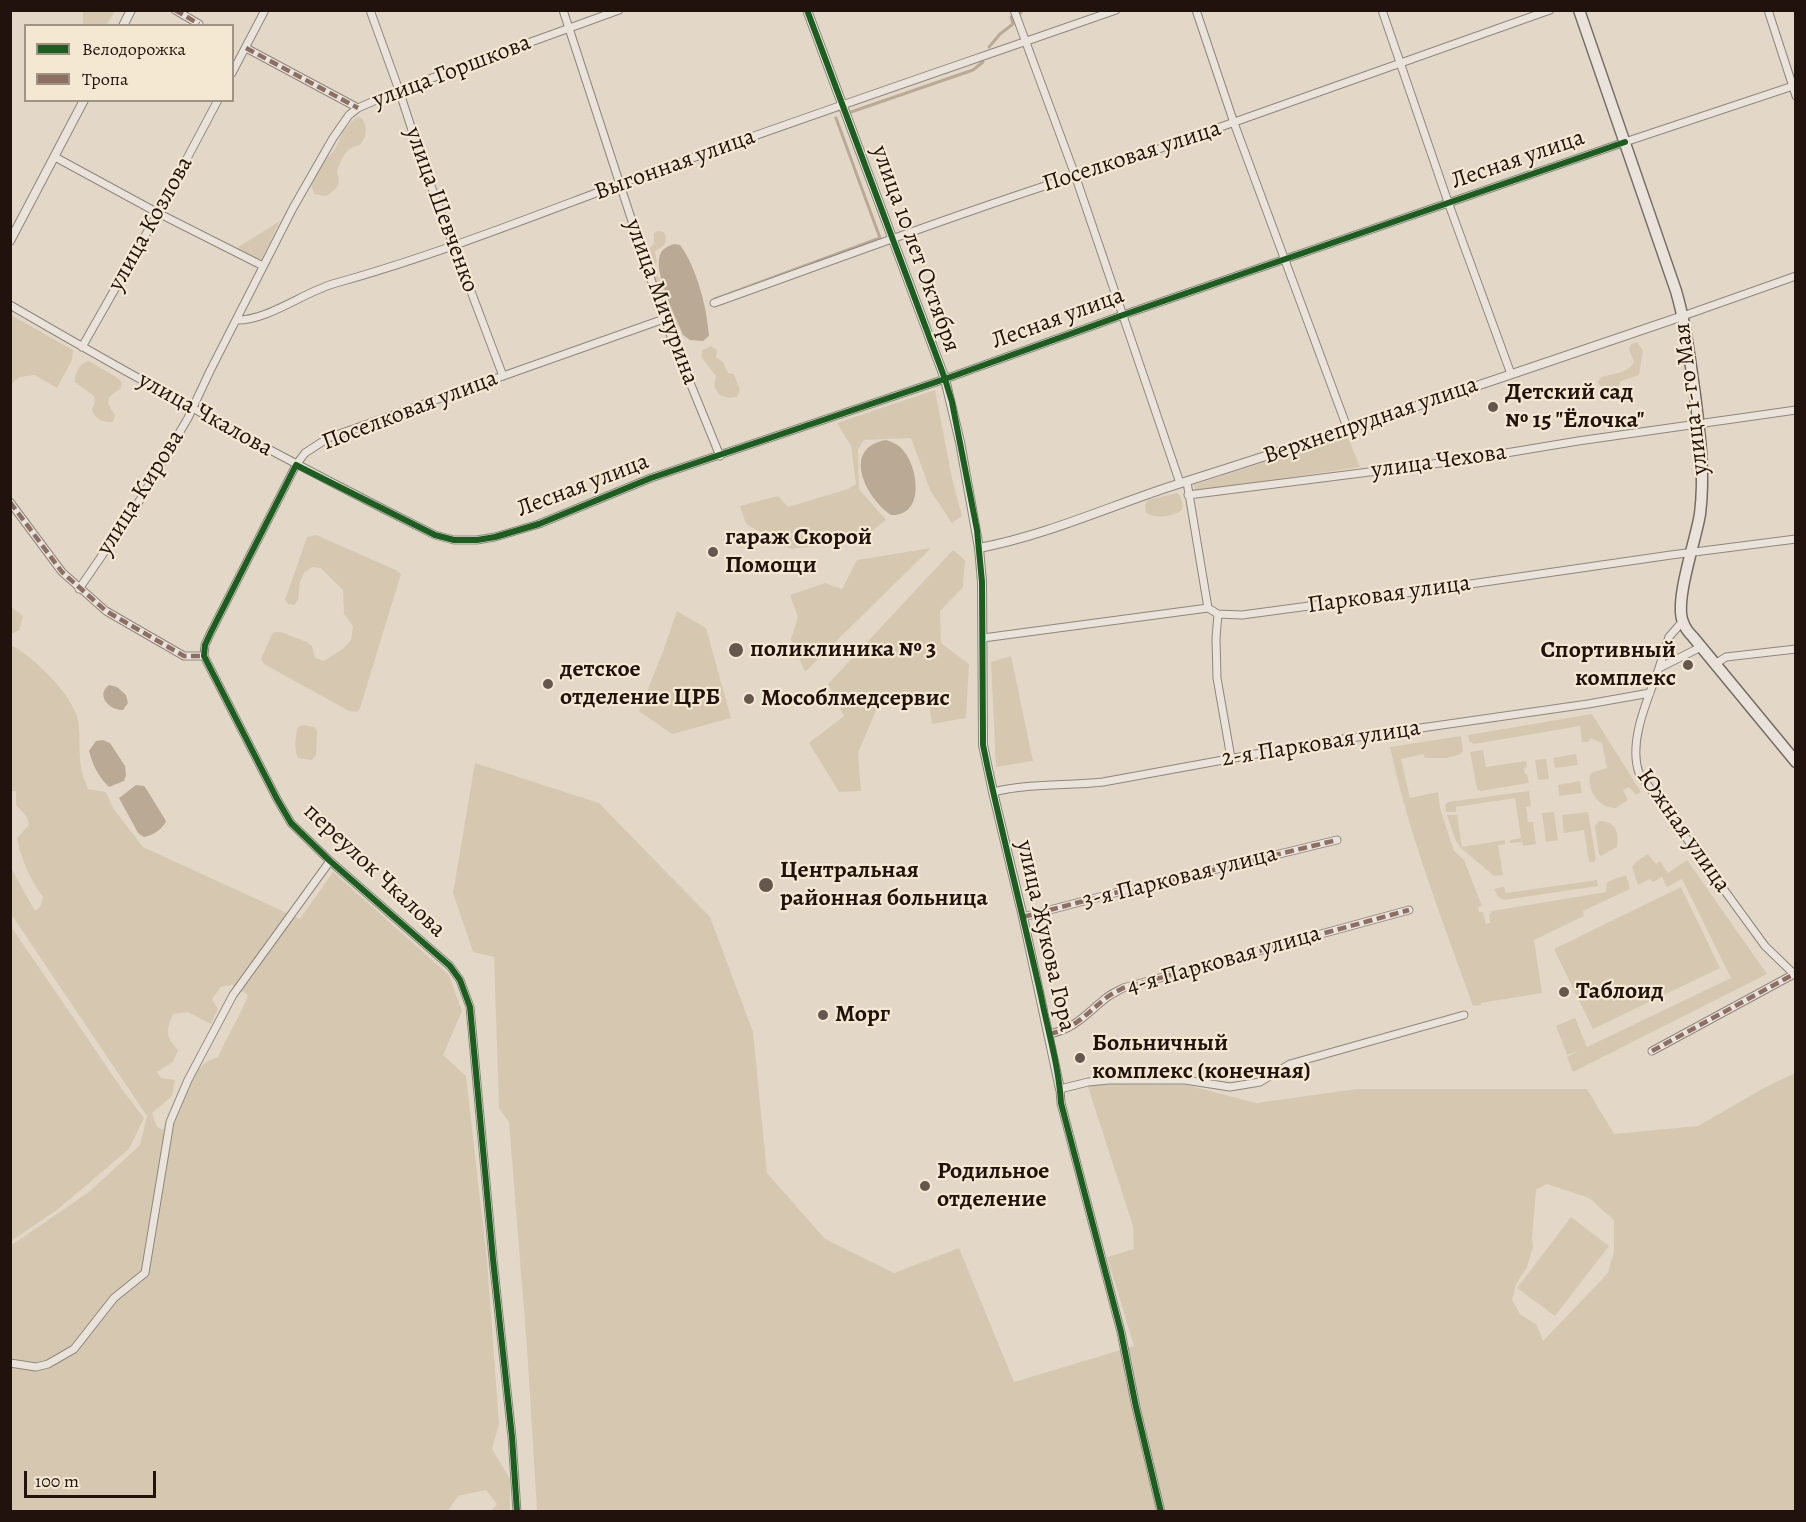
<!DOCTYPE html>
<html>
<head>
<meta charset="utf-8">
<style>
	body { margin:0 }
	#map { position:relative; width:1806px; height:1522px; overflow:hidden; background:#e3d8c7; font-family:Alegreya,serif }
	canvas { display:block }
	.frame { position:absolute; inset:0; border:12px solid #21120d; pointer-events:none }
	.legend { position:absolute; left:24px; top:24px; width:210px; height:78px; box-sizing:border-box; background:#f5e8d3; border:2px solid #a09284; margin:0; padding:8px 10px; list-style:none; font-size:18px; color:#21120d }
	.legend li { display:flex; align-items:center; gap:12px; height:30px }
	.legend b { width:30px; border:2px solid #a09284 }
	.scale { position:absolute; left:24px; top:1471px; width:132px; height:27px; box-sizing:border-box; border:3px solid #21120d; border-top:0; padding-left:8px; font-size:18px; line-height:21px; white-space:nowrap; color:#21120d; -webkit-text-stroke:4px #f5e8d3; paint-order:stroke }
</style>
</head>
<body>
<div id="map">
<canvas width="1806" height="1522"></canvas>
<div class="frame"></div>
<ul class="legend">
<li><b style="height:8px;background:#1b5e20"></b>Велодорожка</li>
<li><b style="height:8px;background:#8d6e63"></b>Тропа</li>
</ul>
<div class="scale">100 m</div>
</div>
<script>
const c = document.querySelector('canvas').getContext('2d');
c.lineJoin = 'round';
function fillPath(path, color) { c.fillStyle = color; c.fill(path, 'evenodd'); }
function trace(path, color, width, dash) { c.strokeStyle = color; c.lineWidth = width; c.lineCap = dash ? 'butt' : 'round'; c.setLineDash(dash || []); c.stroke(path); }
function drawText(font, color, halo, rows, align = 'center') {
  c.font = font + ' Alegreya,serif'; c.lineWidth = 4.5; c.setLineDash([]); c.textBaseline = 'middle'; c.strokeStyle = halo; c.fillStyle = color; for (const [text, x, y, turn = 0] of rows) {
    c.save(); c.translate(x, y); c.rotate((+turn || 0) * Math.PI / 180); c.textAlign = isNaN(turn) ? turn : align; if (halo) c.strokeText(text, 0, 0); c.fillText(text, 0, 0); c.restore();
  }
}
const green = new Path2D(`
	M83,11V10L115,11L106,26L83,25Z
	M356,117L362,118C368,130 367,135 360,145C344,148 342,158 337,172C341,186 338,188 326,196L314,194L311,185L322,163L334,151L344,130Z
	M280,221L262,259L258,260L235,249Z
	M658,231L664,232C669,242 665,246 655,251L657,262L655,265H652L648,258L647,250L654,244V233Z
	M656,274L659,277C666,294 675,310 679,329H674L653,276Z
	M11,315L73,350L72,360L57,388L35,375L20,377L11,384Z
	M1637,342L1643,350L1639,375L1621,381L1618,387L1600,386L1598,382L1600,378C1611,373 1628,374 1634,362L1629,349L1631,344Z
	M711,346L717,350L716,357L723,362L728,373L734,374L740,390L737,397L729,398L719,395L714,386L716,376L702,358V350Z
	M89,361L116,377L122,382L121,388L109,397L108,403L115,416L113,422C103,423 94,419 92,409L95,402L94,396L75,382C75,373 79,363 89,361Z
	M935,390L952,478L962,516L952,523L930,490L911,438L864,440L858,449L859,489L886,520L859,541L791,549L746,524L740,506L778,496L788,507L848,489L856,484L851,446L837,423Z
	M1347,435L1360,467L1195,491L1194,485Z
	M1177,493C1182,496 1183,504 1182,510C1172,517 1156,519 1146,513L1145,505L1148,500Z
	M316,535L396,570L401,574L360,708L357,712L349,711L264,664L261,659L272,634L275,632H281L307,642L312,646L315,658L324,661L344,648L351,640L353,626L344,614L343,590L321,568L312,567L304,573L300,582L298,600L294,605L288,604L285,600L307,537Z
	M931,548L805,672L791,639L798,617L790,595L825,583L842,589L857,560Z
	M953,550L965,560L963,587L940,611L941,643L969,664L966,718L932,724L927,693L879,703L858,753L861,791L839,792L809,743L844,716L828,684Z
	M10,606L23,616L19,630L11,634Z
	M677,611L706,628L731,718L672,734L639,711L662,654Z
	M11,645C33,656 73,695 78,720C81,737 78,755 82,772C83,778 86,783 88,789L106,792L113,808L143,847L300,919L333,872L449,975L462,1011L443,1055L466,1076L487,1260L499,1424L492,1449L510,1479V1511H491L497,1504L486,1490L458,1496L447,1512L11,1511L10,1246L89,1192L140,1145L147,1116L11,914V868L35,911L40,907L43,897C30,879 21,860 17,838L29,825L27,817L16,805V791H11ZM232,985L248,995C240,1017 227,1036 218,1057C214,1059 209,1060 205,1063C190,1074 177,1116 171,1133L157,1127L152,1113L172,1096L175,1080L161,1078L157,1072L173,1062L178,1050C165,1036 166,1030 173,1014L188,1012L211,1024L218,1009L212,999L221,987Z
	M1011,656L1033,761L996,767L991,662Z
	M1592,714L1641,792L1636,795L1629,787L1623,790L1628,800L1616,808C1599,809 1585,789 1591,773L1607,768L1602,743L1591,738L1588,742H1582L1580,726L1474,744L1469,741L1468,735Z
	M303,725L315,727L317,732L316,756L311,760L298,758C294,750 295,736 298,727Z
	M1461,736L1463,751L1461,754L1446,758H1425L1423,754L1401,759L1410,798L1438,792L1440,808L1454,851L1464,860L1482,906L1478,907L1479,912H1483L1486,924L1490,923L1489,915L1492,911L1606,892L1607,882L1626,875L1630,889L1583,911L1584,916L1534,940L1542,993L1481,1003V1005L1473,1006C1443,921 1409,836 1390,747Z
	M1483,750L1486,767L1526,761L1527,767L1524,768L1525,774H1527L1529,783L1481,791L1477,789L1470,752Z
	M1576,754L1578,765L1555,768L1553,758Z
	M1546,759L1549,779L1538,780L1535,760Z
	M475,763L599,803L710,917L753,1032L767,1173L825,1239L894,1273L959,1248L1014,1382L1134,1346L1107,1257L1134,1249L1133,1226L1087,1084L1187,1085L1256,1103L1357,1089H1587L1614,1134L1698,1126L1764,1088L1795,1073V1511H537L527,1348L509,1122L499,1108L494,957L473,952L453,893ZM1547,1184L1589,1198L1614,1220V1252L1608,1273L1543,1341L1537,1325L1520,1314L1512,1300L1516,1284L1527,1267L1533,1247L1532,1238L1536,1190Z
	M1580,781L1582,793L1559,796L1558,785Z
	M1529,791L1531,806L1526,807L1528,822H1533L1536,844L1523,846L1522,842L1510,843V840L1521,838L1515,798L1456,807V812H1446L1445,805L1448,802Z
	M1554,812L1558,840L1546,842L1542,813Z
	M1588,812L1596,859L1594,862H1589L1584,830L1564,833L1562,815Z
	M1447,815H1457L1462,847L1505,840V844L1498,845L1503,875L1494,876L1461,848L1455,839Z
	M1599,821C1615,821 1620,833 1617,847L1601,856L1599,854L1595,826Z
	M1648,854L1656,864L1660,861L1668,873L1687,860L1767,974L1573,1072L1567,1057L1578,1051L1567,1055L1556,1026L1575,1018L1587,1047L1731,978L1682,879L1667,887L1662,877L1653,882L1650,879L1638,885L1632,867L1637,861Z
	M1597,880L1598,886L1504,900L1498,897L1494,889L1504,887L1506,893Z
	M1681,887L1720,968L1593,1029L1554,949Z
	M10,925L124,1092L144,1118L129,1149L57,1210L11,1241Z
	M1571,1217L1609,1246L1555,1316L1517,1288Z`);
const water = new Path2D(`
	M674,244L680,245C697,268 707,308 709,336L703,341L690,340L683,335C676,317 653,272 660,255C662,248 669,246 674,244Z
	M886,440C892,442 898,444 902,449C916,463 925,507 900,514C897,515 894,515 891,515C865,497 841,448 886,440Z
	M109,685L117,687L126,695L128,703L123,710C110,711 95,695 109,685Z
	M103,740L110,743L125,766L126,775L124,781L109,787C98,776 93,766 89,751L96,741Z
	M136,785L144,786L147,790L166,821C163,829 152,836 144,837L138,833L119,798Z`);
const stream = new Path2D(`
	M1020,10L1021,13
	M989,47L1000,34L1013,24L1011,17
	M851,112L973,70L983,62
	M715,299L880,238L836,118`);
const minor = new Path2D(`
	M175,10L199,24
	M370,10L399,90L425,170L503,376
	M563,10L664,319L720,456
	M1014,10L1075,175L1180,483
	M1196,10L1234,123L1348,430
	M1382,10L1448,202L1511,374
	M1768,10L1796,96
	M246,48L358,108
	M232,73L265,10
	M55,157L158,213L263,266
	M714,303C854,253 994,200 1136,157L1550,10
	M10,305C149,386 291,463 435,535L454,540H477L495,537L539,524L651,478L945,379L1123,315L1625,142L1796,85
	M1683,316L1796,276
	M236,320C268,321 305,291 336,283C433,256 526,219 620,184C784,124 950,68 1116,10
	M82,347L158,213L218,100
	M1187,482L1208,608
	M1188,495L1464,460L1578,441L1796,410
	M10,502L62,572L106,611L184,656H204
	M79,589L140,500L188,418L210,371L293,208L333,138L349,115L358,108L399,90L619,10
	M1218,614L1216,638L1217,678L1231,758
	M1682,622L1669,637L1659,668L1701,647
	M983,638L1208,608L1218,614L1242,615L1443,588L1671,555L1796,539
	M204,656L277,799L291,823L330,861L450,966L460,980L470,1007L493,1259L512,1437L517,1512
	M204,656L205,645L211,632L296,465L305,453L328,438L664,319
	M1715,664L1726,657L1796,649
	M1659,668C1648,699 1628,741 1639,773L1765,946L1794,974
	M993,792C1029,783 1066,786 1103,782L1316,743L1588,704L1650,693
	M1023,917L1145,885L1180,878L1337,840
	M1049,1034C1075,1029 1087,1013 1106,998C1111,994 1118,991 1123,988L1409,910
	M1652,1051L1796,973
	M10,1363L36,1367L48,1364L74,1349L114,1298L145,1273L170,1122L188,1080L233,995L330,861
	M1161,1512L1136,1407L1121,1332L1061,1103L1060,1089L1088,1082L1109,1080H1185L1230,1087L1260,1082L1290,1064L1464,1015`);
const tertiary = new Path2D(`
	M807,10L945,379L960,442L979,548L982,582L983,745L993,792L1023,917L1060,1089
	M123,26L131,10
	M10,241L84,100
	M979,548C1048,535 1112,505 1178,484C1347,431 1515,373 1683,316`);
const secondary = new Path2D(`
	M1579,10L1676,291C1686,325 1690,360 1695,395C1700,435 1705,474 1700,514C1696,540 1674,601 1683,622C1685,628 1689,633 1693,637L1796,762`);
const quiet = new Path2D(`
	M175,10L199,24
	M246,48L358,108
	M10,502L62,572L106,611L184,656H204L207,660
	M1023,917L1145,885L1180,878L1337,840
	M1049,1034C1075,1029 1087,1013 1106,998C1111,994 1118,991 1123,988L1409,910
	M1652,1051L1796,973`);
const cycleway = new Path2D(`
	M807,10L945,379L952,402L977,530L982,582L983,745L988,769C1005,845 1024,920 1041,996C1048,1031 1059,1067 1061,1103L1121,1332L1136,1407L1161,1512
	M517,1512L512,1437L493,1259L470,1007L460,980L450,966L330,861L291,823L277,799L204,656L205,645L211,632L296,465L435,535L454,540H477L495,537L539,524L651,478L945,379L1123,315L1625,142`);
const markers = [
	[1493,407,6,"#65574e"],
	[713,552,6,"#65574e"],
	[736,650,8,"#65574e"],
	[1688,665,6,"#65574e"],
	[548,684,6,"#65574e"],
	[749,699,6,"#65574e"],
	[766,885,8,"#65574e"],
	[1564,992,6,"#65574e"],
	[823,1015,6,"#65574e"],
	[1080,1058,6,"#65574e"],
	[925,1186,6,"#65574e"]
];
const streetNames = [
	["улица Горшкова",452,72,-21],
	["Поселковая улица",1132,157,-18],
	["Лесная улица",1518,160,-19],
	["Выгонная улица",675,165,-20],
	["улица Шевченко",441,210,70],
	["улица Козлова",151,224,-61],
	["улица 10 лет Октября",915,249,70],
	["улица Мичурина",661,302,70],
	["Лесная улица",1058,319,-20],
	["улица 1-го Мая",1692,399,-97],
	["Поселковая улица",410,411,-21],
	["улица Чкалова",205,415,29],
	["Верхнепрудная улица",1371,421,-19],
	["улица Чехова",1439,462,-8],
	["Лесная улица",583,486,-21],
	["улица Кирова",141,493,-58],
	["Парковая улица",1389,595,-8],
	["2-я Парковая улица",1321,744,-9],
	["Южная улица",1683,831,55],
	["переулок Чкалова",374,871,43],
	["3-я Парковая улица",1180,878,-14],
	["улица Жукова Гора",1045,936,77],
	["4-я Парковая улица",1224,961,-16]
];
const poiNames = [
	["Детский сад",1505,393],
	["№ 15 \"Ёлочка\"",1505,421],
	["гараж Скорой",725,538],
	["Помощи",725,566],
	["поликлиника № 3",750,650],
	["Спортивный",1676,651,"right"],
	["комплекс",1676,679,"right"],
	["детское",560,670],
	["отделение ЦРБ",560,698],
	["Мособлмедсервис",761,699],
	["Центральная",780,871],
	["районная больница",780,899],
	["Таблоид",1576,992],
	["Морг",835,1015],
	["Больничный",1092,1044],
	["комплекс (конечная)",1092,1072],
	["Родильное",937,1172],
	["отделение",937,1200]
];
fillPath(green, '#d6c8b0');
fillPath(water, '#baaa95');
trace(stream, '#baaa95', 3);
trace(minor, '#8f877d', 9);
trace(tertiary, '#8f877d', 10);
trace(secondary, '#756d65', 13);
trace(minor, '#e9e3db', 7);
trace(tertiary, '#e9e3db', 8);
trace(secondary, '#e9e3db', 10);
trace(quiet, '#8d6e63', 4.5, [9, 4.5]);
trace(cycleway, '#1b5e20', 6);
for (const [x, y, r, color] of markers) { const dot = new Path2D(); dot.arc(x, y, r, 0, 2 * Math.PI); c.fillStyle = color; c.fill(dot); trace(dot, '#f5e8d3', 2); }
drawText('24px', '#21120d', '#f5e8d3', streetNames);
drawText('bold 24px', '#21120d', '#f5e8d3', poiNames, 'left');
</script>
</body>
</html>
